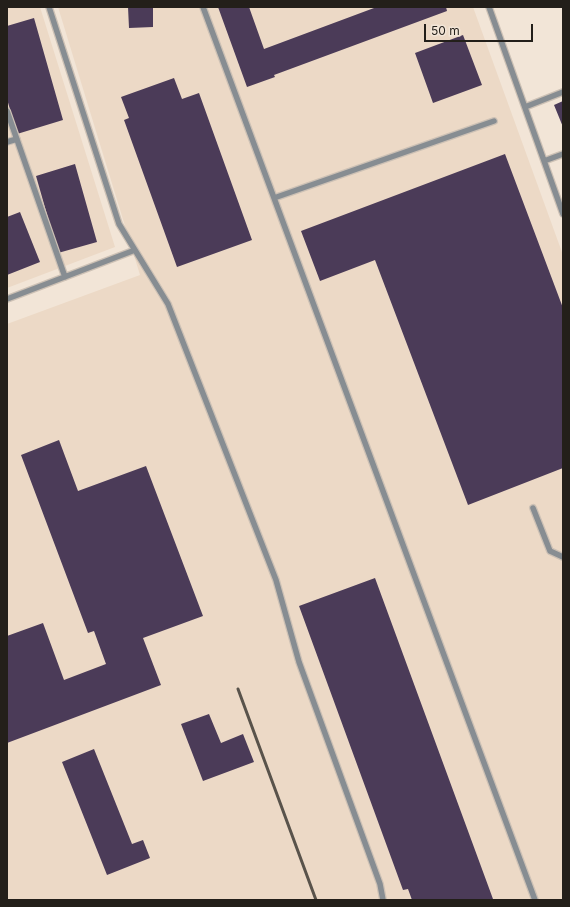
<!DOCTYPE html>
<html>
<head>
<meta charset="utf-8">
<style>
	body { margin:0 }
	#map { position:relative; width:570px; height:907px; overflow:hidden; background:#f2e5d7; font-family:Inter,sans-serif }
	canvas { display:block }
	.frame { position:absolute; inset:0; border:8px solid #231f1a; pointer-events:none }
	.scale { position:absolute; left:424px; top:24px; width:109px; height:18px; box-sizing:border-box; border:2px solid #231f1a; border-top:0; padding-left:5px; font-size:12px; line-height:14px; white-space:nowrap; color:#231f1a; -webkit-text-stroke:3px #f2e5d7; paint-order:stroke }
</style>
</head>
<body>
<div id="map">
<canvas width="570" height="907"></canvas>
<div class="frame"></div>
<div class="scale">50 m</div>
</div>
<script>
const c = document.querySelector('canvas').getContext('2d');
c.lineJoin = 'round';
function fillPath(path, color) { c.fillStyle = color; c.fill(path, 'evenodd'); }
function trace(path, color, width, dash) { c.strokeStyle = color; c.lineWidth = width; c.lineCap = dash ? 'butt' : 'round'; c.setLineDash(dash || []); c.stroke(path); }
const built = new Path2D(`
	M7,7H40L115,247L7,288Z
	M58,7H473L563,255V900H7V324L140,275Z`);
const building = new Path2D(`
	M128,7H153V27L129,28Z
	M218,7H249L264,49L374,8L373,7H446L447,11L274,75L275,77L247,87Z
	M34,18L63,120L17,134L7,99V26Z
	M463,35L482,85L433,103L415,53Z
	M174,78L182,99L199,93L252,240L177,267L124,120L129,118L121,97Z
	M563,101V127L554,105Z
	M505,154L563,308V468L468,505L375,260L320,281L301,231Z
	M75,164L97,242L58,253L36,176Z
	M20,212L40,262L7,275V217Z
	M59,440L78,491L146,466L203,616L143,638L161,685L7,743V636L43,623L64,680L106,664L94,631L88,633L21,455Z
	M375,578L493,899L491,900H412L408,889L403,890L299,606Z
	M209,714L221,743L243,734L254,762L203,781L181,724Z
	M94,749L132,844L143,840L150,858L107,875L62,762Z`);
const lane = new Path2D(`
	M49,7L119,224L168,304L276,580L299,662L380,884L383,900
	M203,7L535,900
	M489,7L563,214
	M525,107L563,92
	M7,111L65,277
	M7,142L17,139
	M544,161L563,154
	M274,198L494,121
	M7,299L135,250
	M533,508L550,551L563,557`);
const rail = new Path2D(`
	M238,689L316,900`);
fillPath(built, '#ecd9c6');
fillPath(building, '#4b3b58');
trace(lane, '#cdc1b5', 8);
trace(lane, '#878d92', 5.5);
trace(rail, '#59534b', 3);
</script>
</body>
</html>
